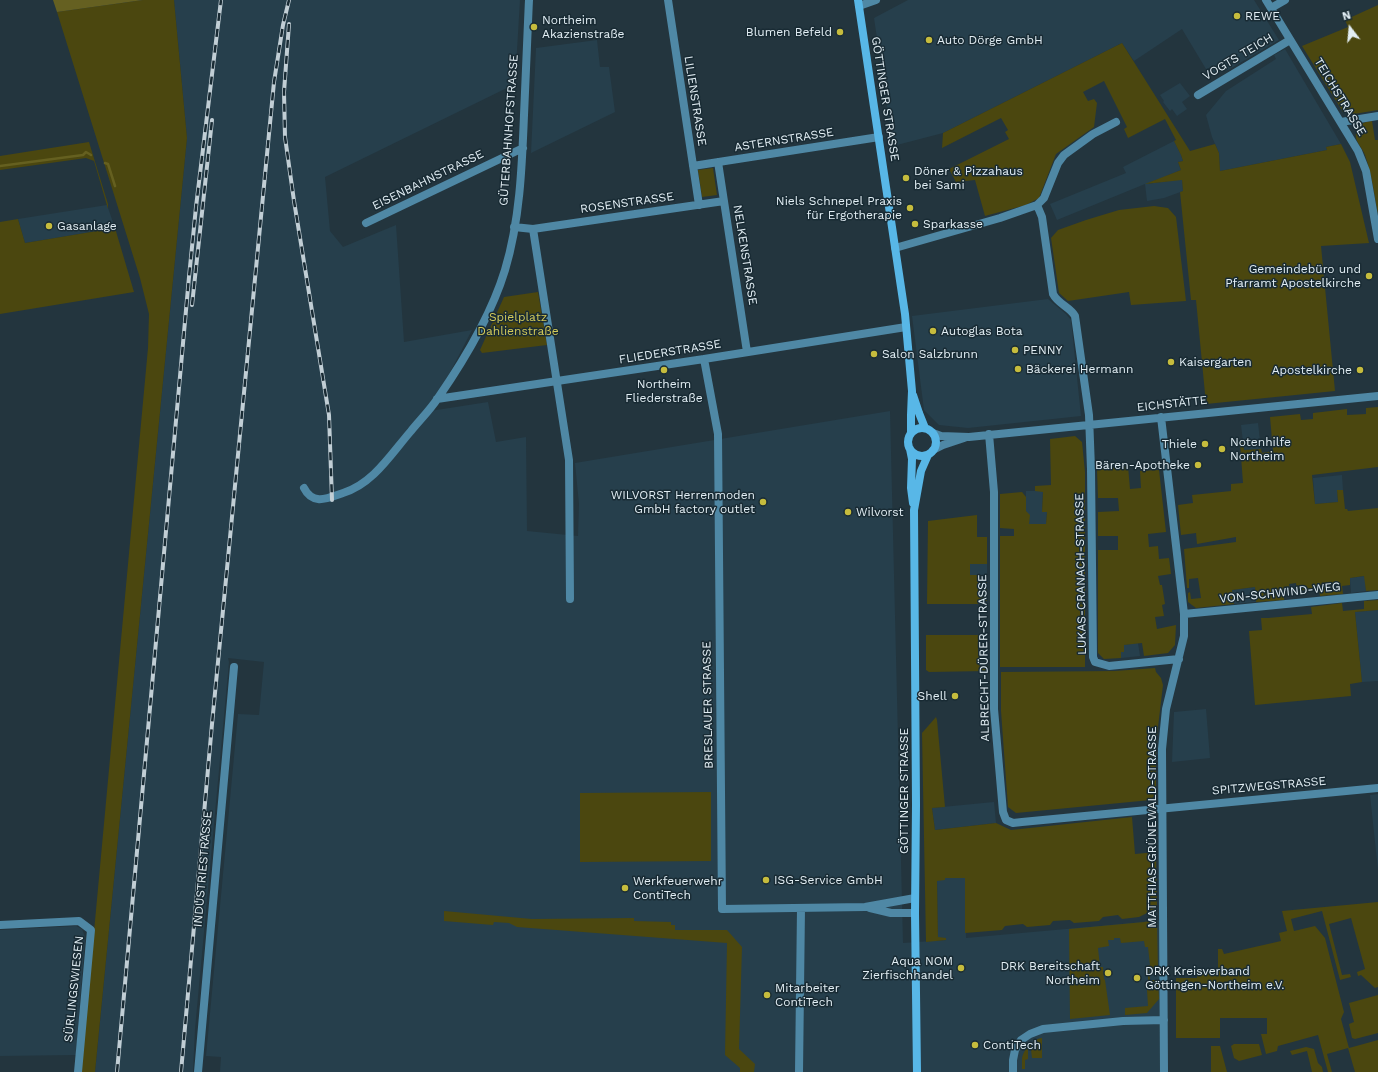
<!DOCTYPE html>
<html>
<head>
<meta charset="utf-8">
<style>
	body { margin:0 }
	#map { position:relative; width:1378px; height:1072px; overflow:hidden; background:#23353e; font-family:"Work Sans",sans-serif }
	canvas { display:block }
	.north { position:absolute; left:1330px; top:8px; width:40px; height:40px; -webkit-text-stroke:3px #192b34; paint-order:stroke; rotate:344deg; font-size:11px; font-weight:700; line-height:16px; text-align:center; color:#e2eef4 }
	.north::after { content:''; display:block; margin:auto; width:14px; height:18px; background:#e2eef4; clip-path:polygon(50% 0,100% 100%,50% 72%,0 100%) }
</style>
</head>
<body>
<div id="map">
<canvas width="1378" height="1072"></canvas>
<div class="north">N</div>
</div>
<script>
const c = document.querySelector('canvas').getContext('2d');
c.lineJoin = 'round';
function fillPath(path, color) { c.fillStyle = color; c.fill(path, 'evenodd'); }
function trace(path, color, width, dash) { c.strokeStyle = color; c.lineWidth = width; c.lineCap = dash ? 'butt' : 'round'; c.setLineDash(dash || []); c.stroke(path); }
function drawText(font, color, halo, rows, align = 'center') {
  c.font = font + ' "Work Sans",sans-serif'; c.lineWidth = 3; c.setLineDash([]); c.textBaseline = 'middle'; c.strokeStyle = halo; c.fillStyle = color; for (const [text, x, y, turn = 0] of rows) {
    c.save(); c.translate(x, y); c.rotate((+turn || 0) * Math.PI / 180); c.textAlign = isNaN(turn) ? turn : align; if (halo) c.strokeText(text, 0, 0); c.fillText(text, 0, 0); c.restore();
  }
}
const built = new Path2D(`
	M174,0H520L515,84L325,177L330,231L343,247L396,225L404,342L472,330L430,411L488,402L496,442L526,437L527,531L578,536L579,504L575,463L890,411L903,943L946,940L938,938L937,880H945V878H965L966,938L1144,922L1157,919L1162,923V1072H220L221,1057L206,1056L238,714L259,715L264,662L228,658L229,662L195,1029L193,1072H95L187,138Z
	M908,0H1254L1279,40L1228,70L1212,74L1208,73L1206,69L1182,29L1134,61L1122,43L943,133L893,146L874,18Z
	M597,40L600,67H609L615,112L531,153L536,48Z
	M1285,49L1341,144L1326,147L1327,150L1220,171L1219,153L1212,137L1206,115L1226,91L1276,59L1274,55Z
	M1180,83L1190,96L1182,102L1187,109L1177,116L1172,109L1170,111L1163,102L1164,101L1160,95Z
	M1174,141L1181,155L1183,161L1178,162L1181,170L1147,184L1182,179L1183,191L1164,198L1147,201L1145,184L1057,220L1050,204L1126,173L1123,167Z
	M107,205L115,228L25,243L18,219Z
	M1048,299L1066,314L1071,320L1081,416L968,428L939,425L924,410L912,316Z
	M1258,423L1261,449L1244,450L1241,425Z
	M1342,475L1343,490H1337L1338,502L1315,504L1313,478Z
	M1026,491H1043L1042,511L1047,512L1046,524H1029L1026,511Z
	M970,564H987V575L970,576Z
	M1365,576L1366,591L1351,593L1350,578Z
	M1255,587L1256,602L1234,604L1232,590Z
	M1378,610V681L1362,682L1355,612Z
	M1138,643L1140,656L1121,658V652L1123,645Z
	M1206,709L1210,758L1172,762L1174,712Z
	M1378,794V870L1370,795Z
	M994,802L996,823L935,830L932,808Z
	M76,926L82,929L85,937L76,1055L0,1056V930Z`);
const green = new Path2D(`
	M143,0H174L187,138L95,1072H81L148,348L149,314L140,278L57,12Z
	M1378,5V110L1354,114L1343,112L1302,46L1348,27L1345,20Z
	M1122,43L1190,151L1215,144L1219,153L1220,171L1327,150L1326,147L1341,144L1350,162L1369,243L1321,246L1335,391L1206,404L1196,300H1191L1180,192L1183,191L1182,180L1145,184L1181,170L1178,162L1183,161L1181,155L1174,141L1176,140L1165,119L1128,138L1124,129L1127,127L1104,81L1083,92L1088,101L1094,99L1097,103L1094,127L1056,154L1039,198L1026,205L985,216L975,180L956,182L949,169L1009,139L1005,132L1008,130L1001,118L942,148L943,133Z
	M1372,121L1375,140H1378V214C1374,194 1372,174 1365,155C1362,147 1354,141 1356,132C1357,124 1365,122 1372,121Z
	M89,142L108,204V209L94,161L86,158L0,170V156Z
	M713,168L717,195L702,197L698,170Z
	M1154,206L1168,208L1176,217L1186,301L1131,305L1129,292L1068,301L1059,293L1051,238L1058,230L1086,220L1119,210Z
	M18,219L25,243L115,228L134,292L0,314V222Z
	M538,292L547,345L482,353L480,350L504,297Z
	M1378,407V467L1312,475L1315,504L1338,502L1337,490H1343L1345,509H1347L1348,511L1378,508V590L1366,591L1364,576L1350,578V585L1342,586L1343,594L1320,596L1319,588L1297,591L1296,583L1289,584L1290,591L1284,592V600L1256,602L1255,587L1232,590L1234,604L1196,608L1188,602V593L1190,592L1191,599L1201,598L1198,578L1189,579V588H1187L1184,549L1236,542V537L1197,544L1196,533L1181,535L1178,505L1193,503L1192,495L1231,491V484L1243,483L1240,443H1243L1244,450L1261,449L1262,453L1273,451L1270,417L1300,414L1301,420L1313,419V413L1347,409V415L1366,414V408Z
	M1075,436L1082,442L1085,472V667H1000V536H1014V529L1000,528V494L1022,492L1026,497V511L1030,515L1029,524H1046L1047,512H1042L1043,492L1035,491V486L1051,485L1050,439Z
	M1128,466L1130,489L1141,488L1140,471L1159,470L1166,532L1148,534L1149,547L1158,546L1159,559L1169,558L1171,574L1158,576L1160,585H1162L1165,604L1162,605L1164,616L1155,617L1157,629L1176,625L1175,645L1168,653L1144,656L1142,643L1124,645V652H1121V658L1104,659L1098,653V550H1118V536H1098V512L1119,511L1118,498H1098L1097,469Z
	M977,515V537H987V564H970V575H987V601H978V604H927L928,521Z
	M1378,600V610L1355,612L1362,682L1350,684L1351,696L1255,705L1249,631L1262,630L1261,618H1268L1312,614L1311,607L1342,603L1343,611L1364,609V601Z
	M926,635H978V654H980V666H988L987,671L929,672L926,670Z
	M1155,668L1156,672L1161,678L1163,685L1156,744V793L1151,800L1016,813L1008,807L1001,711V672L1115,671Z
	M936,717L937,720L945,807L932,808L935,830L996,823L1011,830L1132,817L1135,854L1156,852L1157,908L1139,917L1122,919L1118,915L1103,917L1099,921L1074,923L1070,920L1053,921L1050,925L1027,927L1023,924L1005,926L1002,930L965,933V878H945V880L937,881L938,937L946,938V940L926,942L922,733Z
	M711,792V861L580,862V793Z
	M1378,902V987L1375,988L1361,975L1358,976L1357,972L1365,969L1351,918L1329,924L1342,975L1350,974L1351,977L1340,980L1322,911L1291,919L1294,931L1315,926L1325,938L1344,1012L1341,1019L1349,1048L1378,1040V1072H1355L1348,1048L1327,1054L1332,1072H1328L1318,1035L1278,1046L1277,1051L1266,1054L1261,1034H1267V1018H1220V1038H1176V978H1197L1198,971H1218V949H1222L1224,954L1281,941L1279,933L1287,931L1282,911Z
	M444,911L532,919L634,918V921L671,922V925H675V930H727L742,947L739,1049L755,1064L754,1072H740V1068L725,1055L727,943L517,927L509,923L494,922L493,925L444,921Z
	M1157,919L1158,969L1149,970L1150,980H1158L1159,999L1147,1013L1125,1015V1008L1148,1006L1147,990L1149,989L1147,966L1150,965L1148,947H1145L1144,941L1121,943L1120,938H1114V940H1108L1109,946L1098,948L1100,967H1103L1104,979L1105,980L1110,1015L1070,1019L1069,929L1144,922Z
	M1378,995V1033L1355,1039L1352,1038L1349,1024L1354,1022L1349,1003Z
	M1042,1038V1058H1032L1031,1050H1028V1059L1025,1060V1069H1022C1022,1066 1022,1062 1022,1059C1023,1050 1033,1039 1042,1038Z
	M1234,1044H1259L1262,1055L1239,1061L1234,1058L1231,1046Z
	M1211,1046H1220L1227,1072H1211Z
	M1306,1047L1314,1049L1318,1063L1322,1067L1323,1072H1312L1307,1051L1292,1055L1290,1051Z`);
const forest = new Path2D(`
	M53,0H143L57,12Z`);
const stream = new Path2D(`
	M105,163L108,164L115,186
	M0,166L83,155L86,152L91,155`);
const minor = new Path2D(`
	M668,0L699,205
	M1266,0L1358,151L1366,171L1378,239
	M859,6L876,0
	M1271,8L1285,0
	M1198,95L1290,40
	M1341,122L1378,116
	M718,162L747,352
	M693,166L879,137
	M1037,205L1042,217L1053,294C1058,304 1070,307 1075,316L1089,415L1091,469L1093,657L1095,662L1109,666L1179,659
	M366,223L523,148
	M514,227L533,229L569,460L570,599
	M533,229L724,201
	M895,248L1000,218L1037,205L1044,198L1058,163L1064,155L1093,134L1116,122
	M704,359L718,434L722,909L865,907L915,898
	M437,399L704,359L906,327
	M1161,417L1184,614V636L1166,709L1162,749L1164,1072
	M933,433L941,436L969,437L1378,396
	M989,434L994,492V709L1003,812L1006,820L1013,823L1022,822L1378,788
	M933,450L943,445L964,438
	M304,488C313,506 328,498 343,493C373,484 391,454 411,431C420,420 430,410 438,398C465,359 491,316 505,270C520,220 522,166 524,115C526,76 527,38 529,0
	M1184,614L1378,595
	M870,908L891,913H915
	M0,925L79,921L91,930L78,1072
	M198,1072L234,667
	M799,1072L801,908
	M1013,1072V1060L1015,1050L1021,1040L1030,1034L1043,1029L1123,1021L1164,1020`);
const secondary = new Path2D(`
	M858,0L905,314L912,391L911,415V432
	M913,395L919,413L925,428
	M908 442a14 14 0 1 1 28 0a14 14 0 1 1-28 0Z
	M910,449L912,459L911,488L913,503
	M917,1072L915,913L916,805L914,510L921,471L928,455`);
const rail = new Path2D(`
	M289,24L284,92L285,137L294,201L329,415L332,500
	M192,305L212,120
	M117,1072L189,277L196,207L221,0
	M181,1072L212,724L274,82L283,25L289,0`);
const markers = [
	[1237,16,4,"#c6bc3d"],
	[534,27,4,"#c6bc3d"],
	[840,32,4,"#c6bc3d"],
	[929,40,4,"#c6bc3d"],
	[906,178,4,"#c6bc3d"],
	[910,208,4,"#c6bc3d"],
	[915,224,4,"#c6bc3d"],
	[49,226,4,"#c6bc3d"],
	[1369,276,4,"#c6bc3d"],
	[933,331,4,"#c6bc3d"],
	[1015,350,4,"#c6bc3d"],
	[874,354,4,"#c6bc3d"],
	[1171,362,4,"#c6bc3d"],
	[1018,369,4,"#c6bc3d"],
	[664,370,4,"#c6bc3d"],
	[1360,370,4,"#c6bc3d"],
	[1205,444,4,"#c6bc3d"],
	[1222,449,4,"#c6bc3d"],
	[1198,465,4,"#c6bc3d"],
	[763,502,4,"#c6bc3d"],
	[848,512,4,"#c6bc3d"],
	[955,696,4,"#c6bc3d"],
	[766,880,4,"#c6bc3d"],
	[625,888,4,"#c6bc3d"],
	[961,968,4,"#c6bc3d"],
	[1108,973,4,"#c6bc3d"],
	[1137,978,4,"#c6bc3d"],
	[767,995,4,"#c6bc3d"],
	[975,1045,4,"#c6bc3d"]
];
const poiNames = [
	["REWE",1245,16],
	["Northeim",542,20],
	["Akazienstraße",542,34],
	["Blumen Befeld",832,32,"right"],
	["Auto Dörge GmbH",937,40],
	["Döner & Pizzahaus",914,171],
	["bei Sami",914,185],
	["Niels Schnepel Praxis",902,201,"right"],
	["für Ergotherapie",902,215,"right"],
	["Sparkasse",923,224],
	["Gasanlage",57,226],
	["Gemeindebüro und",1361,269,"right"],
	["Pfarramt Apostelkirche",1361,283,"right"],
	["Autoglas Bota",941,331],
	["PENNY",1023,350],
	["Salon Salzbrunn",882,354],
	["Kaisergarten",1179,362],
	["Bäckerei Hermann",1026,369],
	["Apostelkirche",1352,370,"right"],
	["Northeim",664,384,"center"],
	["Fliederstraße",664,398,"center"],
	["Notenhilfe",1230,442],
	["Northeim",1230,456],
	["Thiele",1197,444,"right"],
	["Bären-Apotheke",1190,465,"right"],
	["WILVORST Herrenmoden",755,495,"right"],
	["GmbH factory outlet",755,509,"right"],
	["Wilvorst",856,512],
	["Shell",947,696,"right"],
	["ISG-Service GmbH",774,880],
	["Werkfeuerwehr",633,881],
	["ContiTech",633,895],
	["Aqua NOM",953,961,"right"],
	["Zierfischhandel",953,975,"right"],
	["DRK Bereitschaft",1100,966,"right"],
	["Northeim",1100,980,"right"],
	["DRK Kreisverband",1145,971],
	["Göttingen-Northeim e.V.",1145,985],
	["Mitarbeiter",775,988],
	["ContiTech",775,1002],
	["ContiTech",983,1045]
];
const streetNames = [
	["VOGTS TEICH",1238,57,-31],
	["TEICHSTRASSE",1340,97,59],
	["GÖTTINGER STRASSE",885,99,81],
	["LILIENSTRASSE",695,101,81],
	["GÜTERBAHNHOFSTRASSE",509,130,-86],
	["ASTERNSTRASSE",784,140,-9],
	["EISENBAHNSTRASSE",428,180,-26],
	["ROSENSTRASSE",627,203,-8],
	["NELKENSTRASSE",745,255,81],
	["FLIEDERSTRASSE",670,352,-9],
	["EICHSTÄTTE",1172,404,-6],
	["LUKAS-CRANACH-STRASSE",1081,574,-91],
	["VON-SCHWIND-WEG",1280,593,-6],
	["ALBRECHT-DÜRER-STRASSE",984,658,-91],
	["BRESLAUER STRASSE",708,705,-91],
	["SPITZWEGSTRASSE",1269,786,-5],
	["GÖTTINGER STRASSE",904,791,-90],
	["MATTHIAS-GRÜNEWALD-STRASSE",1152,827,-90],
	["INDUSTRIESTRASSE",203,869,-85],
	["SÜRLINGSWIESEN",74,989,-84]
];
const parkNames = [
	["Spielplatz",518,317],
	["Dahlienstraße",518,331]
];
fillPath(built, '#263f4c');
fillPath(green, '#4b470f');
fillPath(forest, '#656021');
trace(stream, '#656020', 2.5);
trace(minor, '#4f88a5', 8);
trace(secondary, '#58b7e7', 8);
trace(rail, '#c1ced5', 4);
trace(rail, '#192b34', 2.5, [8]);
for (const [x, y, r, color] of markers) { const dot = new Path2D(); dot.arc(x, y, r, 0, 2 * Math.PI); c.fillStyle = color; c.fill(dot); trace(dot, '#192b34', 1.5); }
drawText('12px', '#e2eef4', '#192b34', poiNames, 'left');
drawText('12px', '#e2eef4', '#192b34', streetNames);
drawText('12px', '#d3ca59', '#192b34', parkNames);
</script>
</body>
</html>
